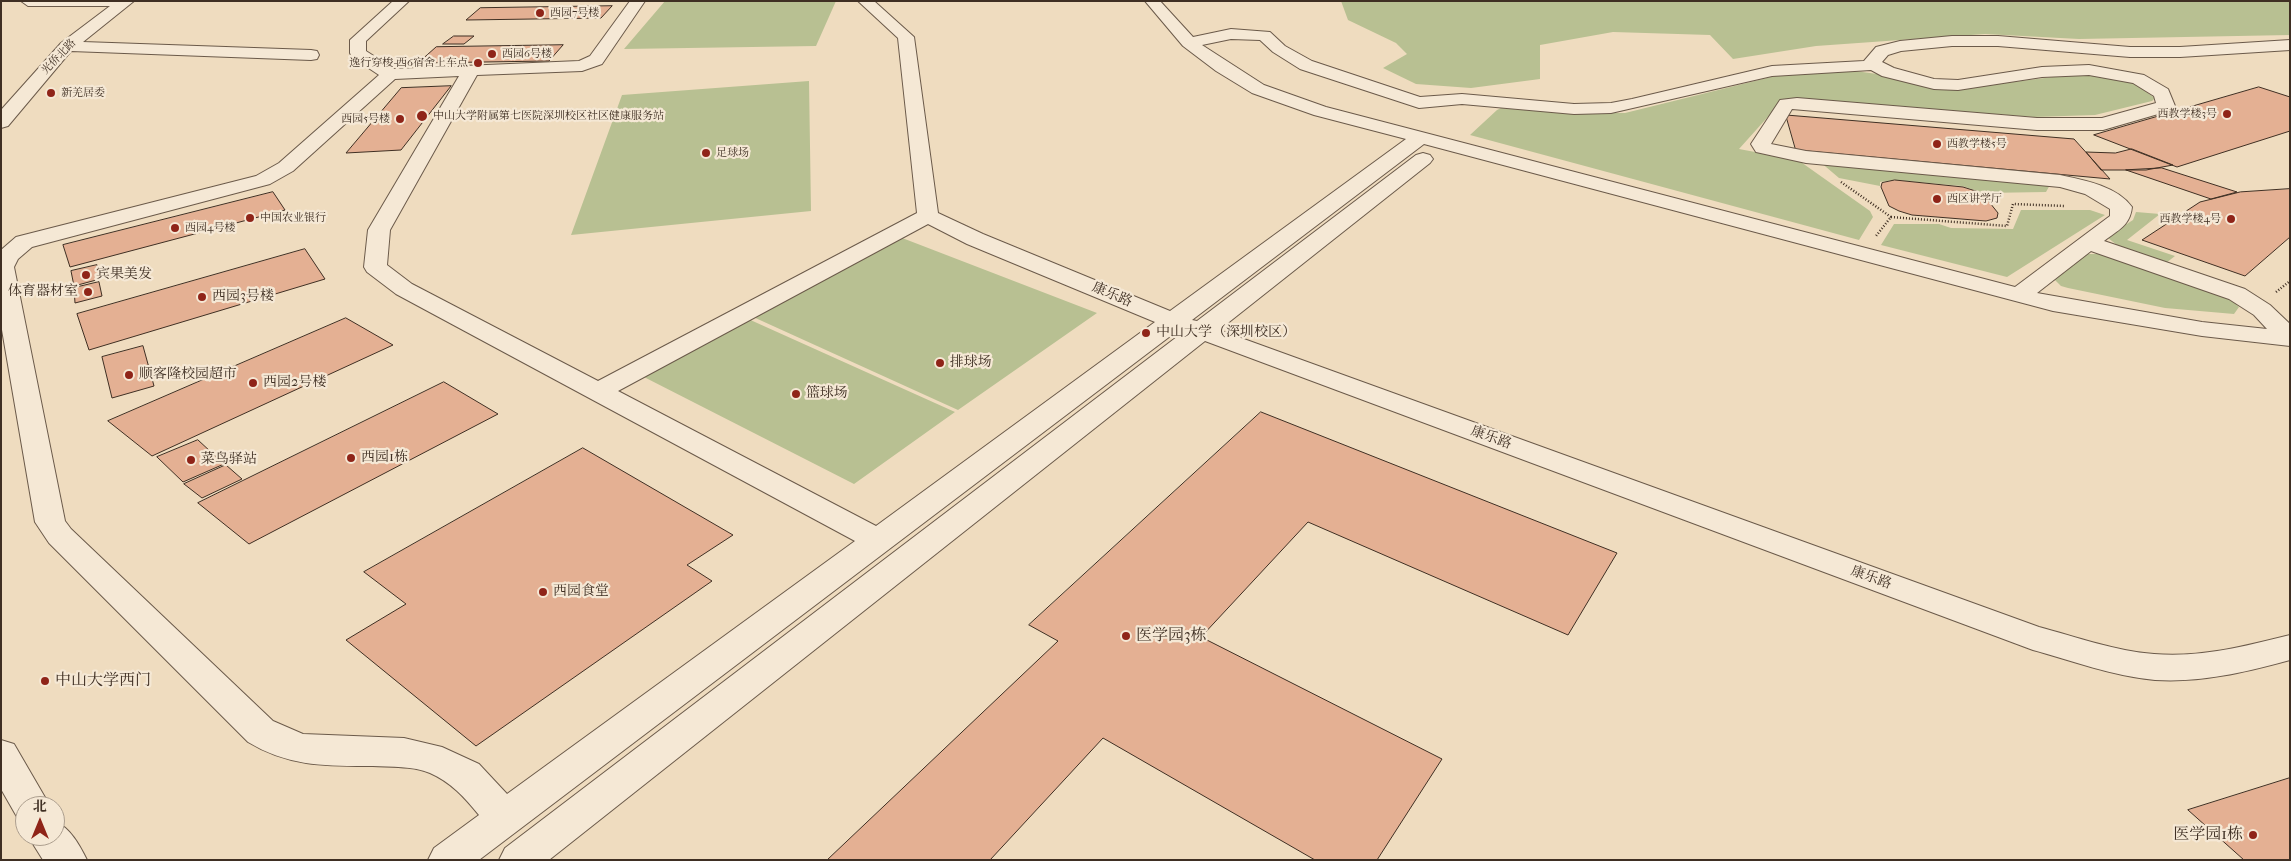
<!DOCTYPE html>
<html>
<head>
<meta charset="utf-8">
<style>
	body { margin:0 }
	#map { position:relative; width:2291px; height:861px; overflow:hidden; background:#efdcbf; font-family:"IM FELL French Canon","Noto Serif SC",serif }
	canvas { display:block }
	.frame { position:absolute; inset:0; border:2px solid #3f2f23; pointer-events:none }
	.north { position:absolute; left:15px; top:796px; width:50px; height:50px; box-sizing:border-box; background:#f5e8d5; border:1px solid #ac9e8e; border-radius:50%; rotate:0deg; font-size:14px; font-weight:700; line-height:20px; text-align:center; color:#3f2f23 }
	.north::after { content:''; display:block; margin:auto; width:18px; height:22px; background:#8f2418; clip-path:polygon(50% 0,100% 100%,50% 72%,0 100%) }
</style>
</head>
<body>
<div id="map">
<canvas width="2291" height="861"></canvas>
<div class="frame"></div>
<div class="north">北</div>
</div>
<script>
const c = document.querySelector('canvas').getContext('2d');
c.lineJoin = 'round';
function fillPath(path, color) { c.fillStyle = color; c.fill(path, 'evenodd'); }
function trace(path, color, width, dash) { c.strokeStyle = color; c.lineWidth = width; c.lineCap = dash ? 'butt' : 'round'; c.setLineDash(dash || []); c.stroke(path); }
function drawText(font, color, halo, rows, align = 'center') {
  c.font = font + ' "IM FELL French Canon","Noto Serif SC",serif'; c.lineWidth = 4.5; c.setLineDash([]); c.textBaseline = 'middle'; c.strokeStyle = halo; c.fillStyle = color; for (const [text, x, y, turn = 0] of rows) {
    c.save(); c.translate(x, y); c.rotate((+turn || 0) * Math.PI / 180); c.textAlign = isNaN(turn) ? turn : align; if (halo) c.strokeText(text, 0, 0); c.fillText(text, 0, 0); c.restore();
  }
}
const green = new Path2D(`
	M665,1H836L816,46L624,49Z
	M1341,1H2290V35L2079,39L1985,34L1816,46L1733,59L1710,35L1613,32L1540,45V79L1471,88L1416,84L1383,68L1407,54L1396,43L1348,20Z
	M1855,71L1974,87L2084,73L2119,79L2135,84L2155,98L2152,101L2095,115L2034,117L1792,99L1783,100L1739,149L1798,160L1870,211L1873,217L1859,240L1470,135L1497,110L1501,108L1561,113H1625L1775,76Z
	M809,81L811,211L571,235L622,95Z
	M1819,161L2051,183L2046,192L1984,193L1962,186L1894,180L1880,182V186L1839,178Z
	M2021,210H2090L2105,215L2007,277L1881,245L1894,224H1939L1951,228L2013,229Z
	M2136,212L2160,214L2127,240L2175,256L2166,263L2122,249L2108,238L2111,234L2133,220Z
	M897,236L1097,313L958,410L751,316Z
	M2087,254H2103L2232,300L2239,307L2234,314L2165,308L2068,288L2061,286L2054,279Z
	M746,318L955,412L854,484L642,376Z`);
const building = new Path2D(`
	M612,6L601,18L466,20L480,8Z
	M454,36H474L464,44H443Z
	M563,45L549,61L418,63L436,47Z
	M451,86L401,150L346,153L401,88Z
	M2259,87L2290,97V131L2177,167L2094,135Z
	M1786,115L2074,139L2110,179L1796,150Z
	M2132,149L2173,165L2146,170H2101L2086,152L2115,153Z
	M2162,168L2237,192L2211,199L2126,170Z
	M1895,180L1963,187L1982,193L1998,213L1997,218L1986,221L1912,215L1899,211L1889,206L1881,187L1882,183Z
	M2290,189V237L2245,276L2142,240L2200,202L2240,192Z
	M273,192L285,210L70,267L63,245Z
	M305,249L325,279L89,350L77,314Z
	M97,265L100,279L74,286L71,271Z
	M99,282L102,296L75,303L74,288Z
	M346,318L393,345L152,456L108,421Z
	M143,346L154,386L112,398L102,357Z
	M444,382L498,414L249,544L198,503Z
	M1261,412L1617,553L1568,635L1308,522L1201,637L1442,759L1377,860H1315L1103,738L990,860H827L1058,641L1029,625Z
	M198,440L224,464L183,482L157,457Z
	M583,448L733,535L687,565L712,581L476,746L346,640L406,604L364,572Z
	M226,465L242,479L202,498L184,484Z
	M2290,778V860H2244L2188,810Z`);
const path = new Path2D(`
	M1841,182L1891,217L1876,236
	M1891,217L2007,226L2013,204L2065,206
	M2276,292L2290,281`);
const minor = new Path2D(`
	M21,1H134L83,42L311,50L317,51L319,55L317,59L311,60L71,51L8,126L1,128V110L61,43L110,6H28Z
	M393,1H409L366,41V51L394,69L579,61L590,56L630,1H645L602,64L582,71L477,75L390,230L387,265L412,284L598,381L917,213L898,38L858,1H874L914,37L938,213L983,234L1170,311L1406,139L1314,115L1252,93L1216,71L1183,46L1145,1H1160L1193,37L1231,29L1270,32L1285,46L1312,61L1420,97L1462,94L1574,104L1611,103L1632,99L1772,66L1864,61L1876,47L1900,41L1952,36H1998L2130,47H2180L2290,40V50L2180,57H2130L1998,46H1952L1901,51L1888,55L1882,62L1894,68L1934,79L1958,80L2042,67L2089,65L2144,75L2168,89L2175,106L2172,110L2103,130H2037L1792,109L1771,144L1806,151L2060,175C2084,180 2117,186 2132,207C2130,226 2118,230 2104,241L2245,289L2270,305L2290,324V346L2202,336L2053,311L1424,144L1192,320L1197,321L1416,155L1423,153L1430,155L1433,159L1430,163L1219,330L2039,627C2077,637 2115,651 2154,654C2200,658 2246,646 2290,635V660C2246,672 2201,683 2155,680C2113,676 2073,661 2033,650L1205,341L549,860H499L505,848L1182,333L1177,331L479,860H428L434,848L479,815C465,798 451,782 430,773C413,766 391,767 373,766C327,766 289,767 248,742L49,543L35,522L1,324V250L16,237L256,176L279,163L379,75L352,57L350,53V40ZM1231,39L1260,40L1273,52L1300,69L1419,108L1462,104L1574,114L1611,113L1772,76L1871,70L1882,76L1934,89L1958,90L2042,77L2089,75L2133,83L2154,96L2156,103L2102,118H2037L1797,98L1780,100L1751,144L1756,152L1806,163L2060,187L2085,194L2110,209V216L2015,287L1326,107L1264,85L1202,45ZM459,76L368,230L364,267L367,272L396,294L855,541L507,794L479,764L442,747L404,738L303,734L273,721L71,529L65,521L14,267L18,259L32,247L270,184L293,171L395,79ZM928,224L967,244L1155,322L876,526L618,391ZM2091,251L2229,299L2254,315L2267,329L2202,322L2037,293Z
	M1,740L14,744L50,806H25V820L17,817L1,789Z
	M55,822C70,827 80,846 87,860H43L28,836H55Z`);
const markers = [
	[540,13,5,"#8f2418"],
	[492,54,5,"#8f2418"],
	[478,63,5,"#8f2418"],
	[51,93,5,"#8f2418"],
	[2227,114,5,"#8f2418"],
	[422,116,6,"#8f2418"],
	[400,119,5,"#8f2418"],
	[1937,144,5,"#8f2418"],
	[706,153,5,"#8f2418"],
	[1937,199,5,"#8f2418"],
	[250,218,5,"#8f2418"],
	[2231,219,5,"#8f2418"],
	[175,228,5,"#8f2418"],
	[86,275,5,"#8f2418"],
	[88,292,5,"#8f2418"],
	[202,297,5,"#8f2418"],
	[1146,333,5,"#8f2418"],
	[940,363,5,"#8f2418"],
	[129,375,5,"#8f2418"],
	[253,383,5,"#8f2418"],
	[796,394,5,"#8f2418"],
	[351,458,5,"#8f2418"],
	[191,460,5,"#8f2418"],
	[543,592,5,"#8f2418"],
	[1126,636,5,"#8f2418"],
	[45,681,5,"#8f2418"],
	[2253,835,5,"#8f2418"]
];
const farPoinames = [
	["西园7号楼",550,13],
	["西园6号楼",502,54],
	["逸行穿梭-西6宿舍上车点",468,63,"right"],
	["新羌居委",61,93],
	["西教学楼3号",2217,114,"right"],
	["中山大学附属第七医院深圳校区社区健康服务站",433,116],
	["西园5号楼",390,119,"right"],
	["西教学楼5号",1947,144],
	["足球场",716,153],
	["西区讲学厅",1947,199],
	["中国农业银行",260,218],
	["西教学楼4号",2221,219,"right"],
	["西园4号楼",185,228]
];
const farStreetnames = [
	["光侨北路",59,57,-46]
];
const poiNames = [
	["宾果美发",96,275],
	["体育器材室",78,292,"right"],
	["西园3号楼",212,297],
	["中山大学（深圳校区）",1156,333],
	["排球场",950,363],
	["顺客隆校园超市",139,375],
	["西园2号楼",263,383],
	["篮球场",806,394],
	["西园1栋",361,458],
	["菜鸟驿站",201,460],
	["西园食堂",553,592]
];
const streetNames = [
	["康乐路",1112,295,23],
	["康乐路",1491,438,20],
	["康乐路",1871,578,20]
];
const nearPoinames = [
	["医学园3栋",1136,636],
	["中山大学西门",55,681],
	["医学园1栋",2243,835,"right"]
];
fillPath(green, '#b8c092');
fillPath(building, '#e4b093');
trace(building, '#3f2f23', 1);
trace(minor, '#6b5a4a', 2);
trace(path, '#3f2f23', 2.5, [1, 2]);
fillPath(minor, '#f5e8d5');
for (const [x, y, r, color] of markers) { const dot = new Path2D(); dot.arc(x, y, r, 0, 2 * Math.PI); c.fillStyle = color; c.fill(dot); trace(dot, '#f5e8d5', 2); }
drawText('11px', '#3f2f23', '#f5e8d5', farPoinames, 'left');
drawText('11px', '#3f2f23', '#f5e8d5', farStreetnames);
drawText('14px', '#3f2f23', '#f5e8d5', poiNames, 'left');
drawText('14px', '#3f2f23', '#f5e8d5', streetNames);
drawText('16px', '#3f2f23', '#f5e8d5', nearPoinames, 'left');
</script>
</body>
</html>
